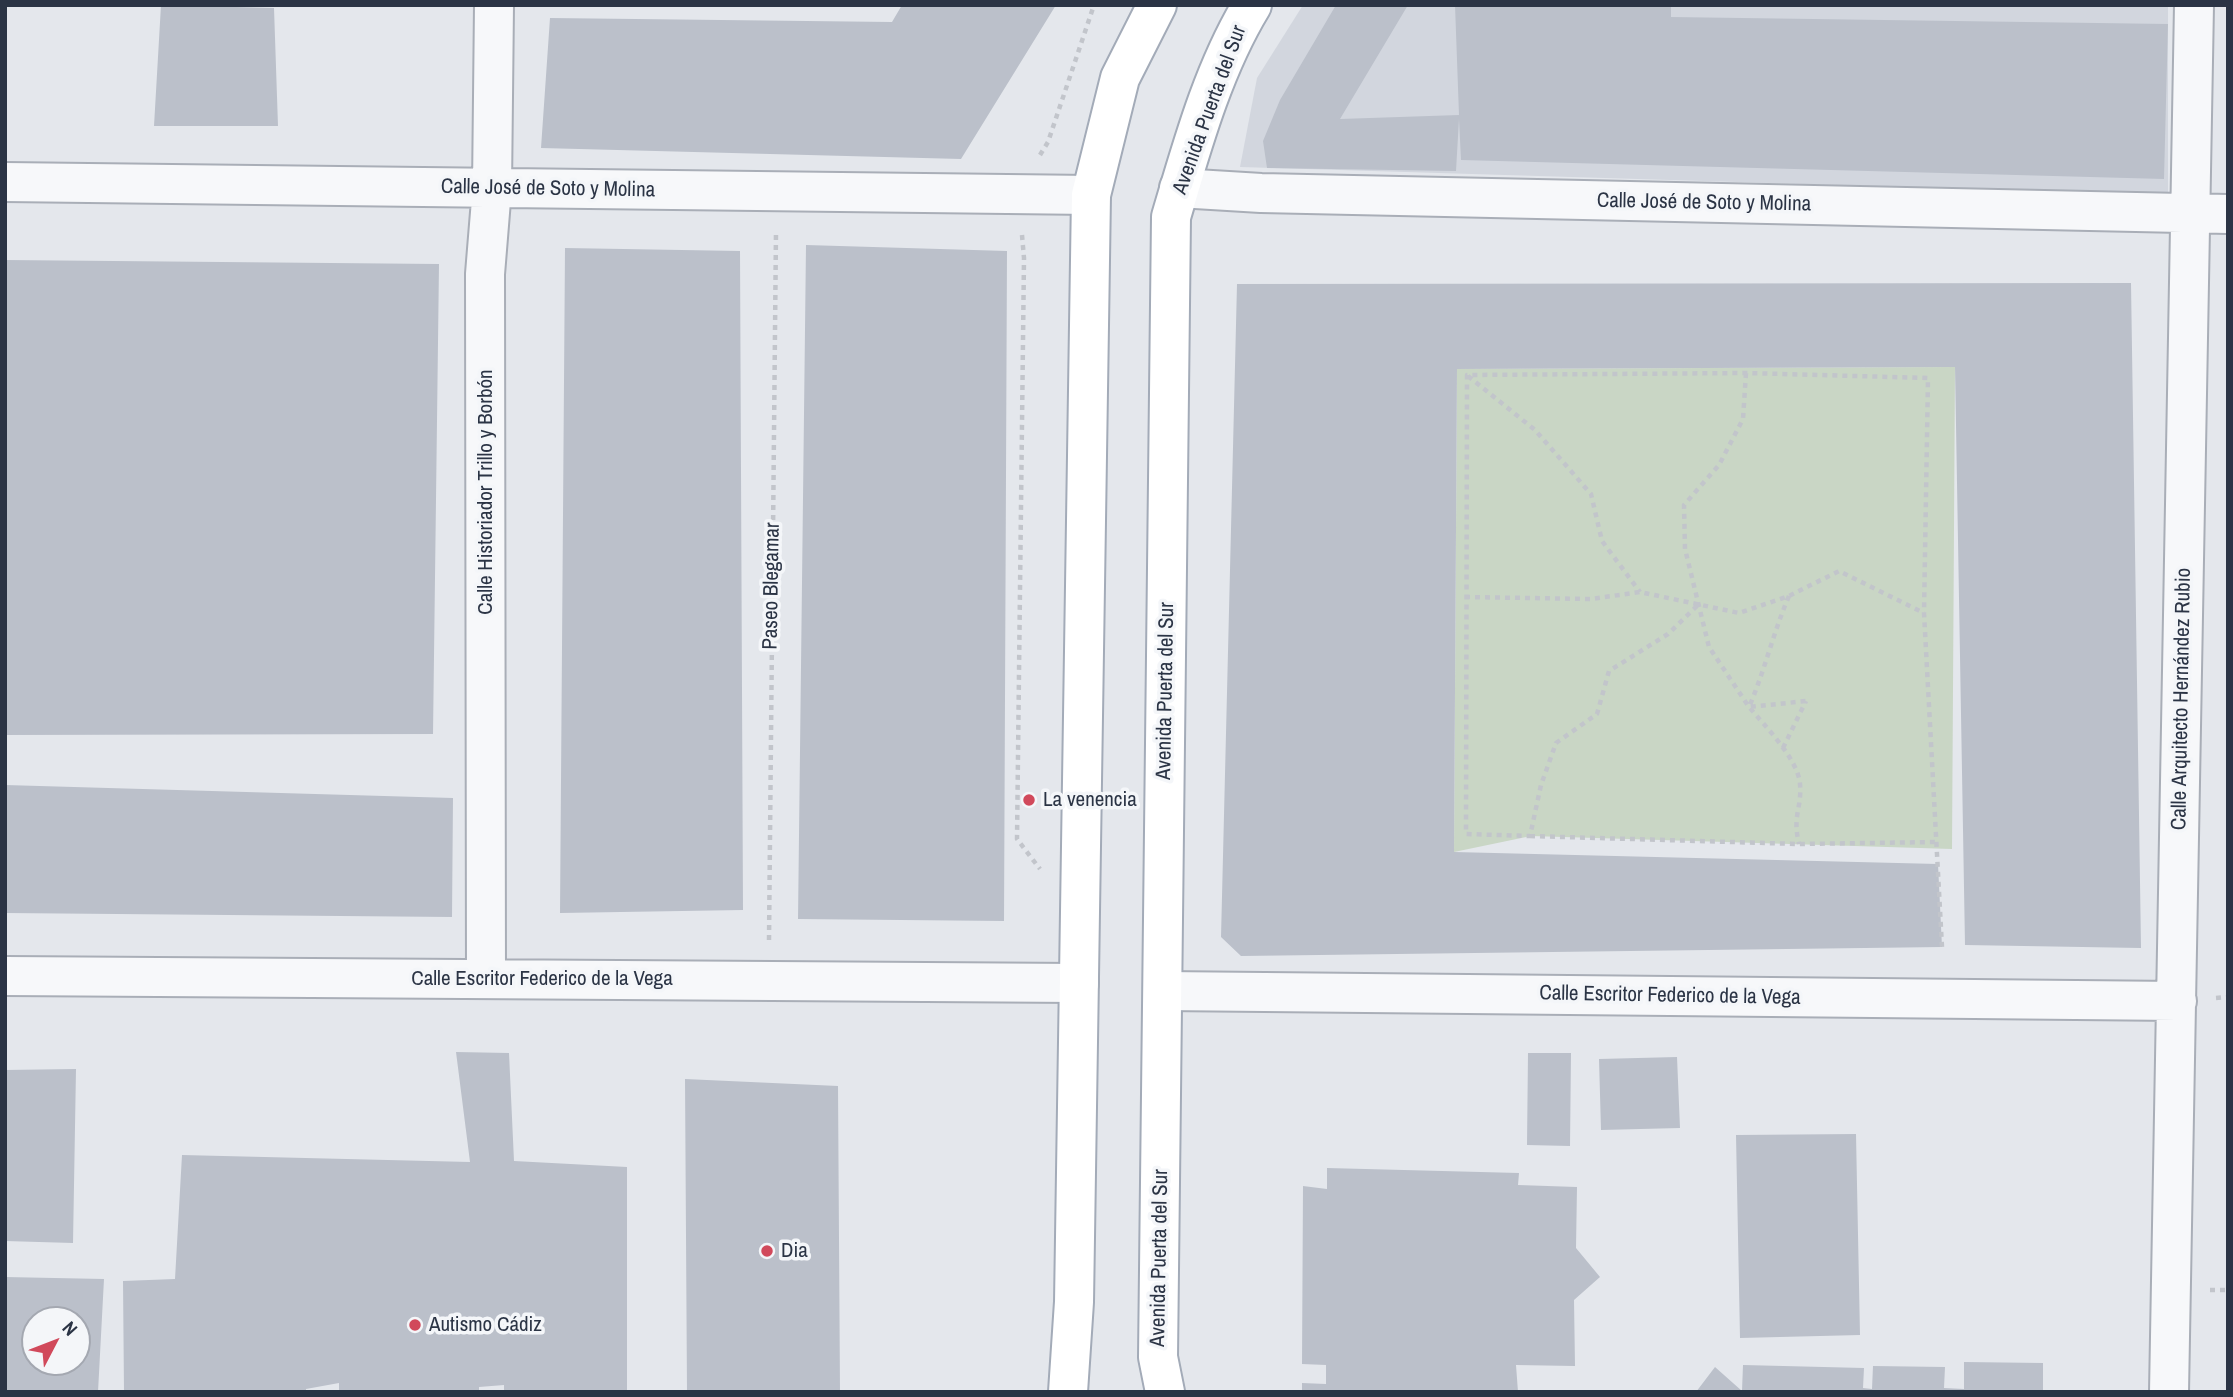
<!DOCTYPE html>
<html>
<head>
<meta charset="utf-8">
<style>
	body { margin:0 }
	#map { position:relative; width:2233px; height:1397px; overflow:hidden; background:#e4e7ec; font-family:"Archivo Narrow",sans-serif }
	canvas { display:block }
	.frame { position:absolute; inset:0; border:7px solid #2b3445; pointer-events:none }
	.north { position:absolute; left:21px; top:1306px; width:70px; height:70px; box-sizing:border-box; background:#f4f6f9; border:2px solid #a4a8b1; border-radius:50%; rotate:48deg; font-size:19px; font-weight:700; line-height:28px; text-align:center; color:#2b3445 }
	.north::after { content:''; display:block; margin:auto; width:24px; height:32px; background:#d1495b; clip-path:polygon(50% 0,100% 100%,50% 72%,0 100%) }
</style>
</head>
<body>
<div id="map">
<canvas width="2233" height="1397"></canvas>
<div class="frame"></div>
<div class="north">N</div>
</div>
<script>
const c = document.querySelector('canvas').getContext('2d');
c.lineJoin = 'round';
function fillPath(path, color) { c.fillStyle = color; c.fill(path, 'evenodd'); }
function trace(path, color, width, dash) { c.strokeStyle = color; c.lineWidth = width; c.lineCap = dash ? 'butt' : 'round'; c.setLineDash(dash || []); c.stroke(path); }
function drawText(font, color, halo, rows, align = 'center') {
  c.font = font + ' "Archivo Narrow",sans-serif'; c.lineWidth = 7; c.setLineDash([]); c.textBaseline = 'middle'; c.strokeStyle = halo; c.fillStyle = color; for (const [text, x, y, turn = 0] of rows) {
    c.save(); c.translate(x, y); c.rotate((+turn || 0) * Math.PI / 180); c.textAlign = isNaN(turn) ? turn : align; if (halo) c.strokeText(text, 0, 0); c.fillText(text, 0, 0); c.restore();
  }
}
const built = new Path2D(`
	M1303,5H2168V195L1240,167L1257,78Z`);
const green = new Path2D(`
	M1955,367L1952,849L1531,836L1454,852L1457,369Z`);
const building = new Path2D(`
	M161,5L274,8L278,126H154Z
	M902,5H1056L961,159L541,148L550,18L892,22Z
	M1336,5H1408L1340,119L1459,115L1455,5H1671V17L2168,24L2164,179L1461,160L1459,119L1456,171L1267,168L1263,141L1280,100Z
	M806,245L1007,251L1004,921L798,919Z
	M565,248L740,251L743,910L560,913Z
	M5,260L439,264L433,734L5,735Z
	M2131,283L2141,948L1965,945L1955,367L1457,369L1454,852L1938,864L1942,947L1241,956L1221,937L1237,284Z
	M5,785L453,798L452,917L5,913Z
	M456,1052L509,1053L514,1161L627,1167V1392H504V1385L479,1387V1392H339V1383L306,1389V1392H124L123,1281L175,1279L182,1155L470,1162Z
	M1528,1053H1571L1570,1146L1527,1145Z
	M1677,1057L1680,1128L1601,1130L1599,1059Z
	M76,1069L73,1243L5,1241V1070Z
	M685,1079L838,1086L840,1392H687Z
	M1856,1134L1860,1335L1740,1338L1736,1135Z
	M1327,1168L1519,1173L1518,1185L1577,1187L1576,1248L1600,1277L1574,1300L1575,1366L1516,1365L1518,1392H1302V1383L1326,1384V1365L1302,1364L1303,1186L1327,1189Z
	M5,1277L104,1279L98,1392H7ZM35,1320H77V1362H35Z
	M1964,1362L2043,1363V1392H1696L1715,1367L1742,1391L1743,1365L1864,1368L1863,1388L1872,1389L1873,1366L1945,1367L1944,1388L1964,1389Z`);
const path = new Path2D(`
	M1040,155L1048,142L1094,5
	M1022,235L1024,258L1017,839L1040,869
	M1746,373L1743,419L1719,465L1684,505L1685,549L1709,647L1749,707L1806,701
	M1468,376L1535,430L1591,494L1602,541L1640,592
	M1789,596C1773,633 1765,670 1749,707C1765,726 1798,759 1800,784C1802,809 1792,815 1799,844
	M1465,597L1591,599L1640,592L1739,613L1789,596L1839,571L1924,613
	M1697,606L1668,634L1609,671L1597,714L1556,743L1541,785L1530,836L1466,834L1467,375L1746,373L1928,378L1924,613L1942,947
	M1783,748L1806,701
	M1530,836L1799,844L1937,842
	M769,940L776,231
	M2216,998L2228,997
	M2210,1290H2228`);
const minor = new Path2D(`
	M5,182L1091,195
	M1179,188L1261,193L2228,214
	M5,976L1079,983
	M486,979L485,274L492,188L494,5
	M1163,991L2177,1001
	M2169,1392L2194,5`);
const major = new Path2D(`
	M1068,1392L1074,1302L1091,195L1120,78L1157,5
	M1165,1392L1158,1357L1171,217C1192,146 1213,69 1252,5`);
const markers = [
	[1029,800,7,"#d1495b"],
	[767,1251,7,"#d1495b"],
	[415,1325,7,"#d1495b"]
];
const streetNames = [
	["Avenida Puerta del Sur",1210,110,-70],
	["Calle José de Soto y Molina",548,189,1],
	["Calle José de Soto y Molina",1704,203,1],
	["Calle Historiador Trillo y Borbón",486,492,-90],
	["Paseo Blegamar",772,586,-89],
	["Avenida Puerta del Sur",1166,691,-89],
	["Calle Arquitecto Hernández Rubio",2182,699,-89],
	["Calle Escritor Federico de la Vega",542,979],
	["Calle Escritor Federico de la Vega",1670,996,1],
	["Avenida Puerta del Sur",1160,1258,-89]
];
const poiNames = [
	["La venencia",1043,800],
	["Dia",781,1251],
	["Autismo Cádiz",429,1325]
];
fillPath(built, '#d2d6de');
fillPath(green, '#c9d6c5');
fillPath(building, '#bbc0ca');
trace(minor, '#a9aeb7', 42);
trace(major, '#a3abb8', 42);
trace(path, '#c2c5cb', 4.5, [5, 5]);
trace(minor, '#f7f8fa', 38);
trace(major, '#fff', 38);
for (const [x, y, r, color] of markers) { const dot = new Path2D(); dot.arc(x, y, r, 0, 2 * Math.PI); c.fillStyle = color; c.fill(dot); trace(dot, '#f4f6f9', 2.5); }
drawText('21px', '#2b3445', '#f4f6f9', streetNames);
drawText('21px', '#2b3445', '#f4f6f9', poiNames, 'left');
</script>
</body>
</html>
